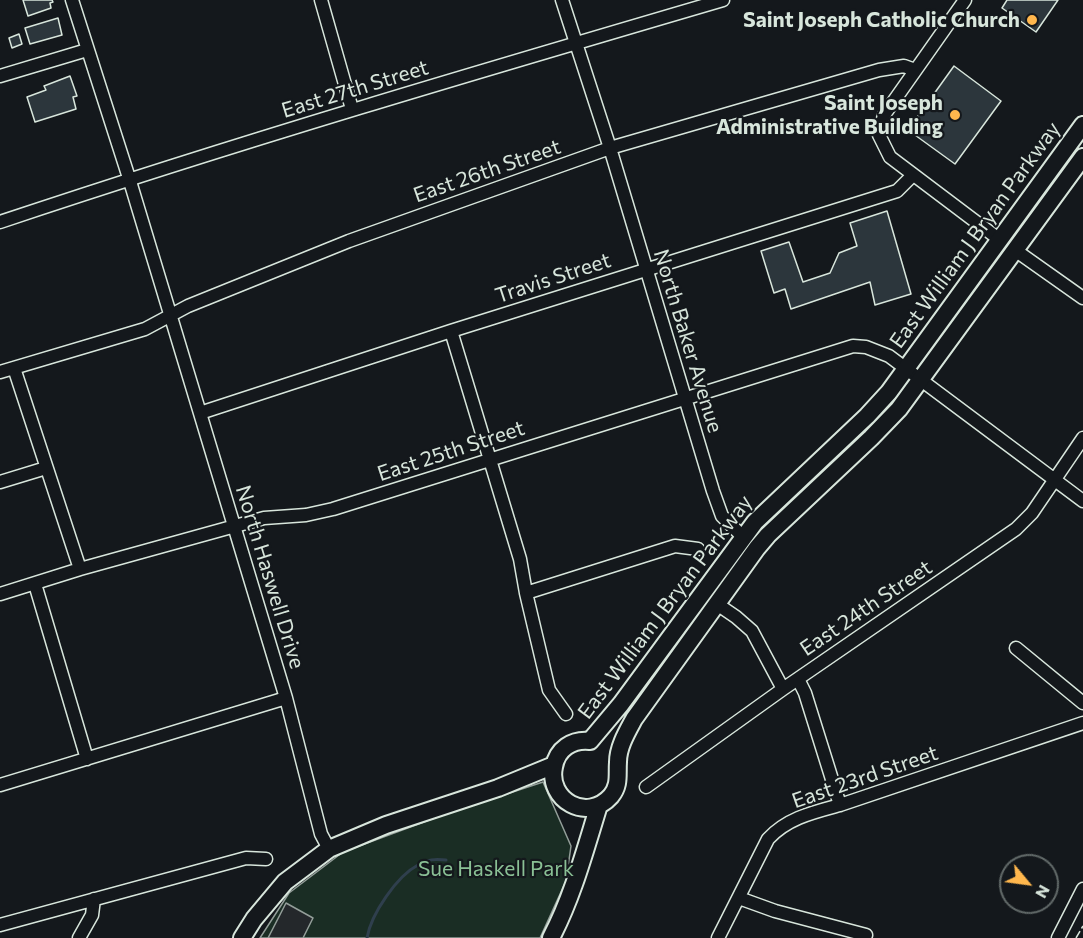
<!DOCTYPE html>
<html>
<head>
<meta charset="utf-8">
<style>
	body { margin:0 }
	#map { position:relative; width:1083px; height:938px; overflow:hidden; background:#14181c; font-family:Commissioner,sans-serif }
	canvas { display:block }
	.north { position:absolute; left:999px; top:854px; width:60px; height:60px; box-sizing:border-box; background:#14181c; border:2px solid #626a69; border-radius:50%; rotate:119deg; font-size:16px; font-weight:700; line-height:24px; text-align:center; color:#d8e6dc }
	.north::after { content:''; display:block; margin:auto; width:21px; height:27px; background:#ffb74d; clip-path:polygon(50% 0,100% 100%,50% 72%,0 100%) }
</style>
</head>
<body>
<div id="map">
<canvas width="1083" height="938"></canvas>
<div class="north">N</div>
</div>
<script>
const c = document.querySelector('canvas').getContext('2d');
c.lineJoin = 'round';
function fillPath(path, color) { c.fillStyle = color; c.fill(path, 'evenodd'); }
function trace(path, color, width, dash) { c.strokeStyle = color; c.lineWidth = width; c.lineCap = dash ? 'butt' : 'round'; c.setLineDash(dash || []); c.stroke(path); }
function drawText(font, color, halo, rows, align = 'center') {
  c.font = font + ' Commissioner,sans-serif'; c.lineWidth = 4.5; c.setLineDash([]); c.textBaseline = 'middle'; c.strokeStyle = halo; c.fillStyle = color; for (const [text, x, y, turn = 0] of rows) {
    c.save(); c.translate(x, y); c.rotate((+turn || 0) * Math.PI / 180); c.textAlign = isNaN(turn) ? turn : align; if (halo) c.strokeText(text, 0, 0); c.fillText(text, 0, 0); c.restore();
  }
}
const green = new Path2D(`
	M543,782L571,846L566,881L540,938H260L289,893L343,852L440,816Z`);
const parking = new Path2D(`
	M286,903L313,918L303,938H268Z`);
const stream = new Path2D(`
	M367,938C371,914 397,876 418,865C427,859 436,859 446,860`);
const building = new Path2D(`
	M23,0H52L53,2L50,3L51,8L28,16Z
	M1007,0H1058L1036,32L1002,8Z
	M58,18L62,35L30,44L25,28Z
	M19,34L22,44L12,48L9,38Z
	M954,66L1001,101L955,164L908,130Z
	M70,76L77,96L73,97L76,109L35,122L27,97L46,90L44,86Z
	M887,211L911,294L875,305L870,282L791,309L785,289L774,293L761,251L789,242L803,282L830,273L839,253L857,246L850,223Z`);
const minor = new Path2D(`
	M72,0L129,178L286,698L321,834L329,849
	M321,0L352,109
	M562,0L610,148L713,491L722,516L743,537
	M965,0L884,115L879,135L890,157L1000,240
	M0,76L87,50
	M0,222C239,142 481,71 723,0
	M1015,250L1083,298
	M451,331L520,559L526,593L549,690L566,714
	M14,368L80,569
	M0,372L145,329L188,306L349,241L610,148L879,70L904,66L915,70
	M200,413L451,331L897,191L913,175
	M0,482L46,468
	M35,584L87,759
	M526,593L675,546L698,549
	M0,594L80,569L264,518L306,515L333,509L853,346L866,347L889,356L1083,501
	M717,604L736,617L752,631L783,689
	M1016,648L1083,703
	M798,679L805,693L840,805
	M0,785L286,698
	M646,787L783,689L1016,529L1032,513L1083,438
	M739,898L775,911L866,935
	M0,925L246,858L266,859
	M79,938L92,915L94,899
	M718,938L768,839C787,818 814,812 840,805L1083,723
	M1058,938L1083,889`);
const major = new Path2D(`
	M1083,125L889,392L867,416L755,522L621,704L590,741C572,739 557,749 554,767C547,800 587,823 611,796C620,785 617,775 618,762C618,747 627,732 634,719L757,548L768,535L871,438L899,409L1083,157
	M242,938L254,919L285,882L329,849L386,825L498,788L554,765
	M551,938C573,896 585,850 599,805`);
const fence = new Path2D(`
	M1076,938L1083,926`);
const markers = [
	[1032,20,6,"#ffb74d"],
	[955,115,6,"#ffb74d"]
];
const poiNames = [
	["Saint Joseph Catholic Church",1020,20],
	["Saint Joseph",943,103],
	["Administrative Building",943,127]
];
const streetNames = [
	["East 27th Street",355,89,-17],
	["East 26th Street",487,171,-19],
	["East William J Bryan Parkway",975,235,-54],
	["Travis Street",553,278,-18],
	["North Baker Avenue",688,341,73],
	["East 25th Street",451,451,-18],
	["North Haswell Drive",270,577,73],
	["East William J Bryan Parkway",665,607,-53],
	["East 24th Street",866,608,-34],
	["East 23rd Street",865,777,-19]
];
const parkNames = [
	["Sue Haskell Park",496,869]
];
fillPath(green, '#1a2d24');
trace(green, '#939e99', 1.5);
fillPath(parking, '#24282b');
trace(parking, '#939e99', 1.5);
trace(stream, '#2f3f4d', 3);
fillPath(building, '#2c363c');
trace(building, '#d8e6dc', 1.5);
trace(minor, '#d8e6dc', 15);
trace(major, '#d8e6dc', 20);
trace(minor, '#14181c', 12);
trace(major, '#14181c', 16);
trace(fence, '#d8e6dc', 1.5, [8, 3]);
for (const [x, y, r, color] of markers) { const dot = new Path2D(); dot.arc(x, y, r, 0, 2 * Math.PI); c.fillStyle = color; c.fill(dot); trace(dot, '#14181c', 2); }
drawText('bold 21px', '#d8e6dc', '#14181c', poiNames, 'right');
drawText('21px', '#d8e6dc', '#14181c', streetNames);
drawText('21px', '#8ac095', '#14181c', parkNames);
</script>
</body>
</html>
